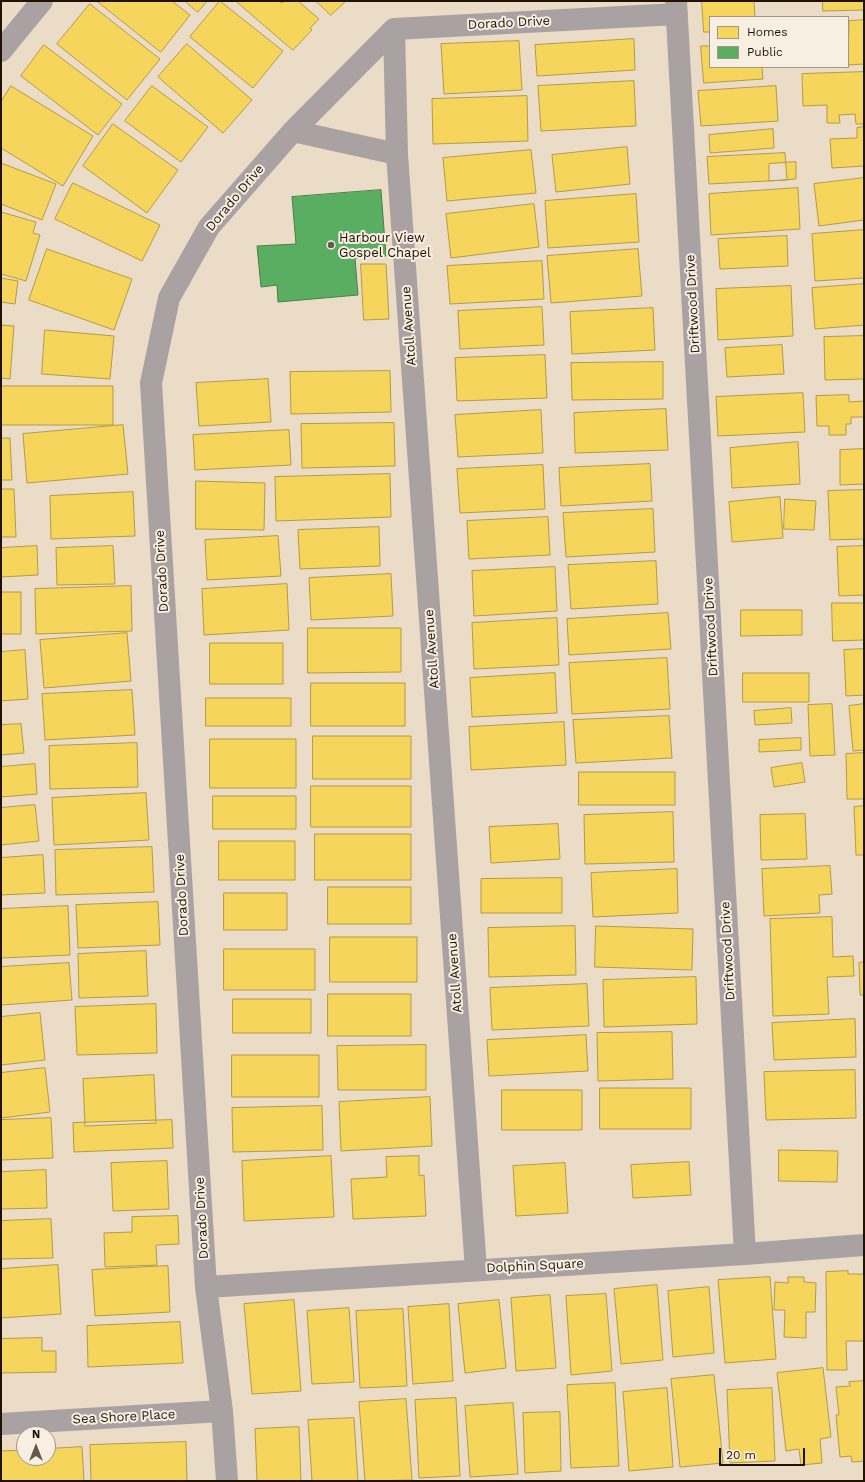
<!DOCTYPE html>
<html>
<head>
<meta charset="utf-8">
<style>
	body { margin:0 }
	#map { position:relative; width:865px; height:1482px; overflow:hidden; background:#ebdcc8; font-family:"Work Sans",sans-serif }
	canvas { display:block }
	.frame { position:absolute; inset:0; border:2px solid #211100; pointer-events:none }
	.legend { position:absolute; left:709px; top:16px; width:140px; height:52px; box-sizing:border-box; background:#f8efe3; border:1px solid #a29688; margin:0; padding:5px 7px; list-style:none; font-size:12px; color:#211100 }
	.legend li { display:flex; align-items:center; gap:8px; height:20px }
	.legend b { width:20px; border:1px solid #a29688 }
	.north { position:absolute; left:16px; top:1426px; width:40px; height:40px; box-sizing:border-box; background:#f8efe3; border:1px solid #a29688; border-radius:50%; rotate:0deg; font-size:11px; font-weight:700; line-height:16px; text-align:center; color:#211100 }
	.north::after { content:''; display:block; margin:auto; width:14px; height:18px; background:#685846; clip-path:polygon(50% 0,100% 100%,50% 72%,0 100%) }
	.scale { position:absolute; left:719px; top:1448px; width:86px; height:18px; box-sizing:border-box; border:2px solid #211100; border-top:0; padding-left:5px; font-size:12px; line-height:14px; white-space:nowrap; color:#211100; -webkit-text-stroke:3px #f8efe3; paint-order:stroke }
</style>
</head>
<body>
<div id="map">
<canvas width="865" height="1482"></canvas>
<div class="frame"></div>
<ul class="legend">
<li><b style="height:11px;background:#f6d55c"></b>Homes</li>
<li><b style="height:11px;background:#5aae61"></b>Public</li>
</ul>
<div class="north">N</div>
<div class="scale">20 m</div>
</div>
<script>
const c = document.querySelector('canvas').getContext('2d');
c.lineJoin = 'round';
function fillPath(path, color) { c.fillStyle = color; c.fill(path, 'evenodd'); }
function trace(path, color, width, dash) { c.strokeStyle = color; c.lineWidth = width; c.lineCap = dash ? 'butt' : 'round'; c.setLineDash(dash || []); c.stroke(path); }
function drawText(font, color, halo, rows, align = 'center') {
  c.font = font + ' "Work Sans",sans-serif'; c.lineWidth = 4; c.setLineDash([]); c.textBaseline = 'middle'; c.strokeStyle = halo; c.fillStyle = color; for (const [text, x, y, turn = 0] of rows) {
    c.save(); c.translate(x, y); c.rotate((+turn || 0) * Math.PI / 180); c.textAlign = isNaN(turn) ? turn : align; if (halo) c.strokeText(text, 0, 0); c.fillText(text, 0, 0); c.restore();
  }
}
const homes = new Path2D(`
	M97,1H172L190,15L161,52Z
	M185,1H207L198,12Z
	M220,1L283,51L253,88L190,37Z
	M236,1H279L282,3L284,1H298L319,19L310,28L312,30L293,50Z
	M316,1H346L331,15Z
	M702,1H754L755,17H710V32H704Z
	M823,1H864V10L823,11Z
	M90,4L160,59L127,100L57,44Z
	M864,20V64L848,65L849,21Z
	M634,39L635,70L537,76L535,45Z
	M519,41L522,90L444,94L441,44Z
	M187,44L252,100L223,133L158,77Z
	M44,45L122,104L98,135L21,76Z
	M701,46H710V67H762L763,79L704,83Z
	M864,72V124H856L855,114L839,115L840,123H827V105L803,106L802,74Z
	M634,81L636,126L541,131L538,86Z
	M11,86L93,136L63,186L1,148V102Z
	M152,86L208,127L181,162L125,121Z
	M776,86L778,121L701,126L698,91Z
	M527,96L528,141L433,144L432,99Z
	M113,124L178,170L147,213L83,166Z
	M864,127V166L832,168L830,139L857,138V128Z
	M773,129L774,148L710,153L709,135Z
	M627,147L630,184L556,192L552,155Z
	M531,150L536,193L447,201L443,158Z
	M785,153L787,180L709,184L707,157Z
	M796,162V179L769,181V164Z
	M1,163L56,184L42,220L1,204Z
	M864,178V220L819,226L814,184Z
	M73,183L160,225L142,261L55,219Z
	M798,188L800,229L711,235L709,194Z
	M636,194L639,242L548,248L545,201Z
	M534,204L539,247L451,258L446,214Z
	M1,212L36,222L33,233L40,235L26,281L1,274Z
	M864,230V278L815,281L812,234Z
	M787,236L788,266L720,269L718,239Z
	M47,249L132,279L114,330L29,300Z
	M638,249L642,296L551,303L547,256Z
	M542,261L544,299L450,304L447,266Z
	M361,264H386L389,319L364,320Z
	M1,278L18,281L15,304L1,302Z
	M864,284V325L815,329L812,288Z
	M791,286L793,336L718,340L716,289Z
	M542,307L544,345L460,349L458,311Z
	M653,308L655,350L572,354L570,312Z
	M1,325L14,326L10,379L1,378Z
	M45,330L114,336L110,379L42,374Z
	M864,336V379L825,380L824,337Z
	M782,345L784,374L727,377L725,348Z
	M545,355L547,398L457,401L455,358Z
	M663,362V399L572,400L571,363Z
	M390,371L391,412L291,414L290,372Z
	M268,379L271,422L199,426L196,383Z
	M1,386H113V425H1Z
	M803,393L805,432L718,436L716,397Z
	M849,395V402L864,401V417H851V424H846V435H829V426H817L816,396Z
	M666,409L668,450L575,453L574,413Z
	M541,410L543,453L458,457L455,415Z
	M394,423L395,466L302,468L301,424Z
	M123,425L128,474L27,483L23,434Z
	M289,430L291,465L195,470L193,435Z
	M1,438H10L12,480H1Z
	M798,442L800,484L732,488L730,448Z
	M864,449V484L840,485V450Z
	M650,464L652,501L561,506L559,468Z
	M543,465L545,509L460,513L457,469Z
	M390,474L391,517L276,521L275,477Z
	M196,481L265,483L264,530L196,529Z
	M1,489H14L16,537H1Z
	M864,490V539L830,540L828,491Z
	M133,492L135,536L51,539L50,496Z
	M780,497L783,538L732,542L729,502Z
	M785,499L816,501L814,530L784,529Z
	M653,509L655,552L566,557L563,513Z
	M548,517L550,555L469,559L467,521Z
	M379,527L380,566L300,569L298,530Z
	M278,536L281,576L207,580L205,540Z
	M37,546L38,575L1,577V548Z
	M113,546L115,584L57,585L56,548Z
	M864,546V595L839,596L837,547Z
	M656,561L658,604L571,609L568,565Z
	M555,567L557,611L474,616L472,571Z
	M391,574L393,616L311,620L309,578Z
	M287,584L289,630L204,635L202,589Z
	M131,586L132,631L36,634L35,589Z
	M1,592H21V634H1Z
	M832,603H864V640L833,641Z
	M741,610H802V635L741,636Z
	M668,613L671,649L569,655L567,619Z
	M557,618L559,665L474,669L472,623Z
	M308,628H401V672L308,673Z
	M127,633L131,681L44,688L40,640Z
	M210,643H283V684H210Z
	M864,649V695L846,696L844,650Z
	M25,650L28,699L1,701V652Z
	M667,658L670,709L572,714L569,663Z
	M555,673L557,713L472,717L470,678Z
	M743,673H809V702H743Z
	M311,683H405V726H311Z
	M132,690L135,735L45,740L42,694Z
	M206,698H291V726H206Z
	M832,704L835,755L810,756L808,705Z
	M864,704V750L853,751L849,706Z
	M791,708L792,723L755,725L754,711Z
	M669,716L672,758L576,763L573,720Z
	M564,722L566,765L471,770L469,727Z
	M21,724L24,753L1,755V725Z
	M313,736H411V779H313Z
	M801,738V750L759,752V740Z
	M210,739H296V788H210Z
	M137,743L138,787L50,789L49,746Z
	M864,753V799H847L846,754Z
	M802,763L805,782L774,787L771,768Z
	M35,764L37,794L1,797V767Z
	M579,772H675V805H579Z
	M311,786H411V827H311Z
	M146,793L149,840L54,845L52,798Z
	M213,796H296V829H213Z
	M35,805L39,841L1,845V808Z
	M864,806V855H856L854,807Z
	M673,812L674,862L585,864L584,815Z
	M805,814L807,859L761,860L760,815Z
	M558,824L560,859L491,863L489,827Z
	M315,834H411V880H315Z
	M219,841H295V880H219Z
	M152,847L154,892L56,895L55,850Z
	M43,855L45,893L1,895V858Z
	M830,866L832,894L819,895L820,913L764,916L762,869Z
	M677,869L678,913L593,917L591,873Z
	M562,878V913H481V879Z
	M328,887H411V924H328Z
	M224,893H287V930H224Z
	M158,902L160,945L78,948L76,905Z
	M68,906L70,955L1,958V909Z
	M832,917L833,957L853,956L854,976L827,977L829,1014L773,1016L770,919Z
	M575,926L576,975L489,977L488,928Z
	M596,926L693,929L692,970L595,967Z
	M330,937H417V982H330Z
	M224,949H315V990H224Z
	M146,951L148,996L79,998L78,954Z
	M864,962V995H860L859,963Z
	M69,963L72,1000L1,1005V967Z
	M696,977L697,1024L604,1027L603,980Z
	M587,984L589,1026L492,1030L490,988Z
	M328,994H411V1036H328Z
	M233,999H311V1033H233Z
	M156,1004L157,1053L77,1055L75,1007Z
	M40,1013L45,1060L1,1065V1017Z
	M855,1019L856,1057L774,1060L772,1023Z
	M672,1032L673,1079L598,1081L597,1033Z
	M586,1035L588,1071L489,1076L487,1040Z
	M426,1045V1090H338L337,1046Z
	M232,1055H319V1097H232Z
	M45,1068L50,1112L1,1118V1073Z
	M855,1070L856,1118L766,1120L764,1072Z
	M154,1075L156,1123L85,1126L83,1079Z
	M600,1088H691V1129H600Z
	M502,1090H582V1130H502Z
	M430,1097L432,1146L341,1151L339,1102Z
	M322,1106L323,1150L233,1152L232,1108Z
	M51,1118L53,1158L1,1160V1120Z
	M172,1120L173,1148L74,1152L73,1123Z
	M779,1150L838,1151L837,1182L779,1181Z
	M331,1156L334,1217L244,1221L242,1161Z
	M419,1156V1176L424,1175L426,1216L353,1219L351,1179L387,1177L386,1157Z
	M167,1161L169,1209L113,1211L111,1163Z
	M689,1162L691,1195L633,1198L631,1165Z
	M565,1163L568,1213L516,1216L513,1166Z
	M46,1170L47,1208L1,1209V1172Z
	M178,1216L179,1244L156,1245L157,1265L105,1267L104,1233L132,1232V1217Z
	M51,1219L53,1258L1,1259V1221Z
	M58,1265L61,1314L1,1318V1269Z
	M168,1266L170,1312L95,1316L92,1270Z
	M848,1271V1274H864V1341H846L847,1370H827L826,1272Z
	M770,1277L776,1359L725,1363L718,1280Z
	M788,1277H804V1282L816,1283L815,1312H806V1338L784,1337L785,1310H774L775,1282L788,1283Z
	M657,1285L663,1360L621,1364L614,1289Z
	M709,1287L714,1353L673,1357L668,1291Z
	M606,1294L612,1371L571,1375L566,1296Z
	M550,1295L556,1368L516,1371L511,1298Z
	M294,1300L301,1391L252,1394L244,1304Z
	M499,1300L506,1368L465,1373L458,1304Z
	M449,1304L453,1381L413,1384L408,1307Z
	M349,1308L354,1382L312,1384L307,1311Z
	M403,1309L407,1386L360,1388L356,1311Z
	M180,1322L183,1363L88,1367L87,1326Z
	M42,1338V1351H56V1372L1,1373V1339Z
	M823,1368L831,1437L820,1439L822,1463L801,1465L799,1449L786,1451L777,1373Z
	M714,1375L723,1463L680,1467L671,1379Z
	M864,1381V1461L852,1462L851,1456L840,1457L836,1415H839L836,1387L850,1386L849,1382Z
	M615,1383L619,1466L571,1468L567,1385Z
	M667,1388L673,1467L629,1471L623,1392Z
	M772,1388L775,1461L730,1463L727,1390Z
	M456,1398L460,1476L419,1478L415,1400Z
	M406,1399L412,1480L365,1481L359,1402Z
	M513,1403L518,1474L470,1477L465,1406Z
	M560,1412L561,1471L525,1473L523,1413Z
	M354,1418L358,1481H312L308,1420Z
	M299,1427L301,1481H257L255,1429Z
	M186,1442L187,1481H91L90,1445Z
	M82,1447L84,1481H1V1451L24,1450V1458H48V1449Z`);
const public = new Path2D(`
	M381,190L386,256L355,258L358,295L278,302L277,285L261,287L257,246L296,244L292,197Z`);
const minor = new Path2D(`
	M676,1L745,1254
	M394,29L397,154L476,1270
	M1,51L42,1
	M293,131L397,154
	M206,1287L745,1254L864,1245
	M1,1424L222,1411
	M227,1481L222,1411L206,1287L151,383L169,298L209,227L293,131L394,29L677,14`);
const markers = [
	[331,245,4,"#685846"]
];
const streetNames = [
	["Dorado Drive",509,23,-3],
	["Dorado Drive",235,198,-50],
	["Driftwood Drive",693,304,-93],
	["Atoll Avenue",409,326,-94],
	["Dorado Drive",162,571,-93],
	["Driftwood Drive",711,627,-93],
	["Atoll Avenue",432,649,-94],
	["Dorado Drive",182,895,-93],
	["Driftwood Drive",728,951,-93],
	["Atoll Avenue",455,973,-94],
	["Dorado Drive",202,1218,-93],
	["Dolphin Square",535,1266,-3],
	["Sea Shore Place",124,1417,-3]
];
const poiNames = [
	["Harbour View",339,238],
	["Gospel Chapel",339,253]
];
fillPath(homes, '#f6d55c');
trace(homes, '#b69a40', 1);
fillPath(public, '#5aae61');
trace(public, '#497f44', 1);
trace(minor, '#aaa1a3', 22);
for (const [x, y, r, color] of markers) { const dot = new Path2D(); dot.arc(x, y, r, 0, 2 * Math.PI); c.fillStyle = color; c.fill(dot); trace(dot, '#f8efe3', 1.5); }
drawText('13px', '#211100', '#f8efe3', streetNames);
drawText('13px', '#211100', '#f8efe3', poiNames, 'left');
</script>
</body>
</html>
